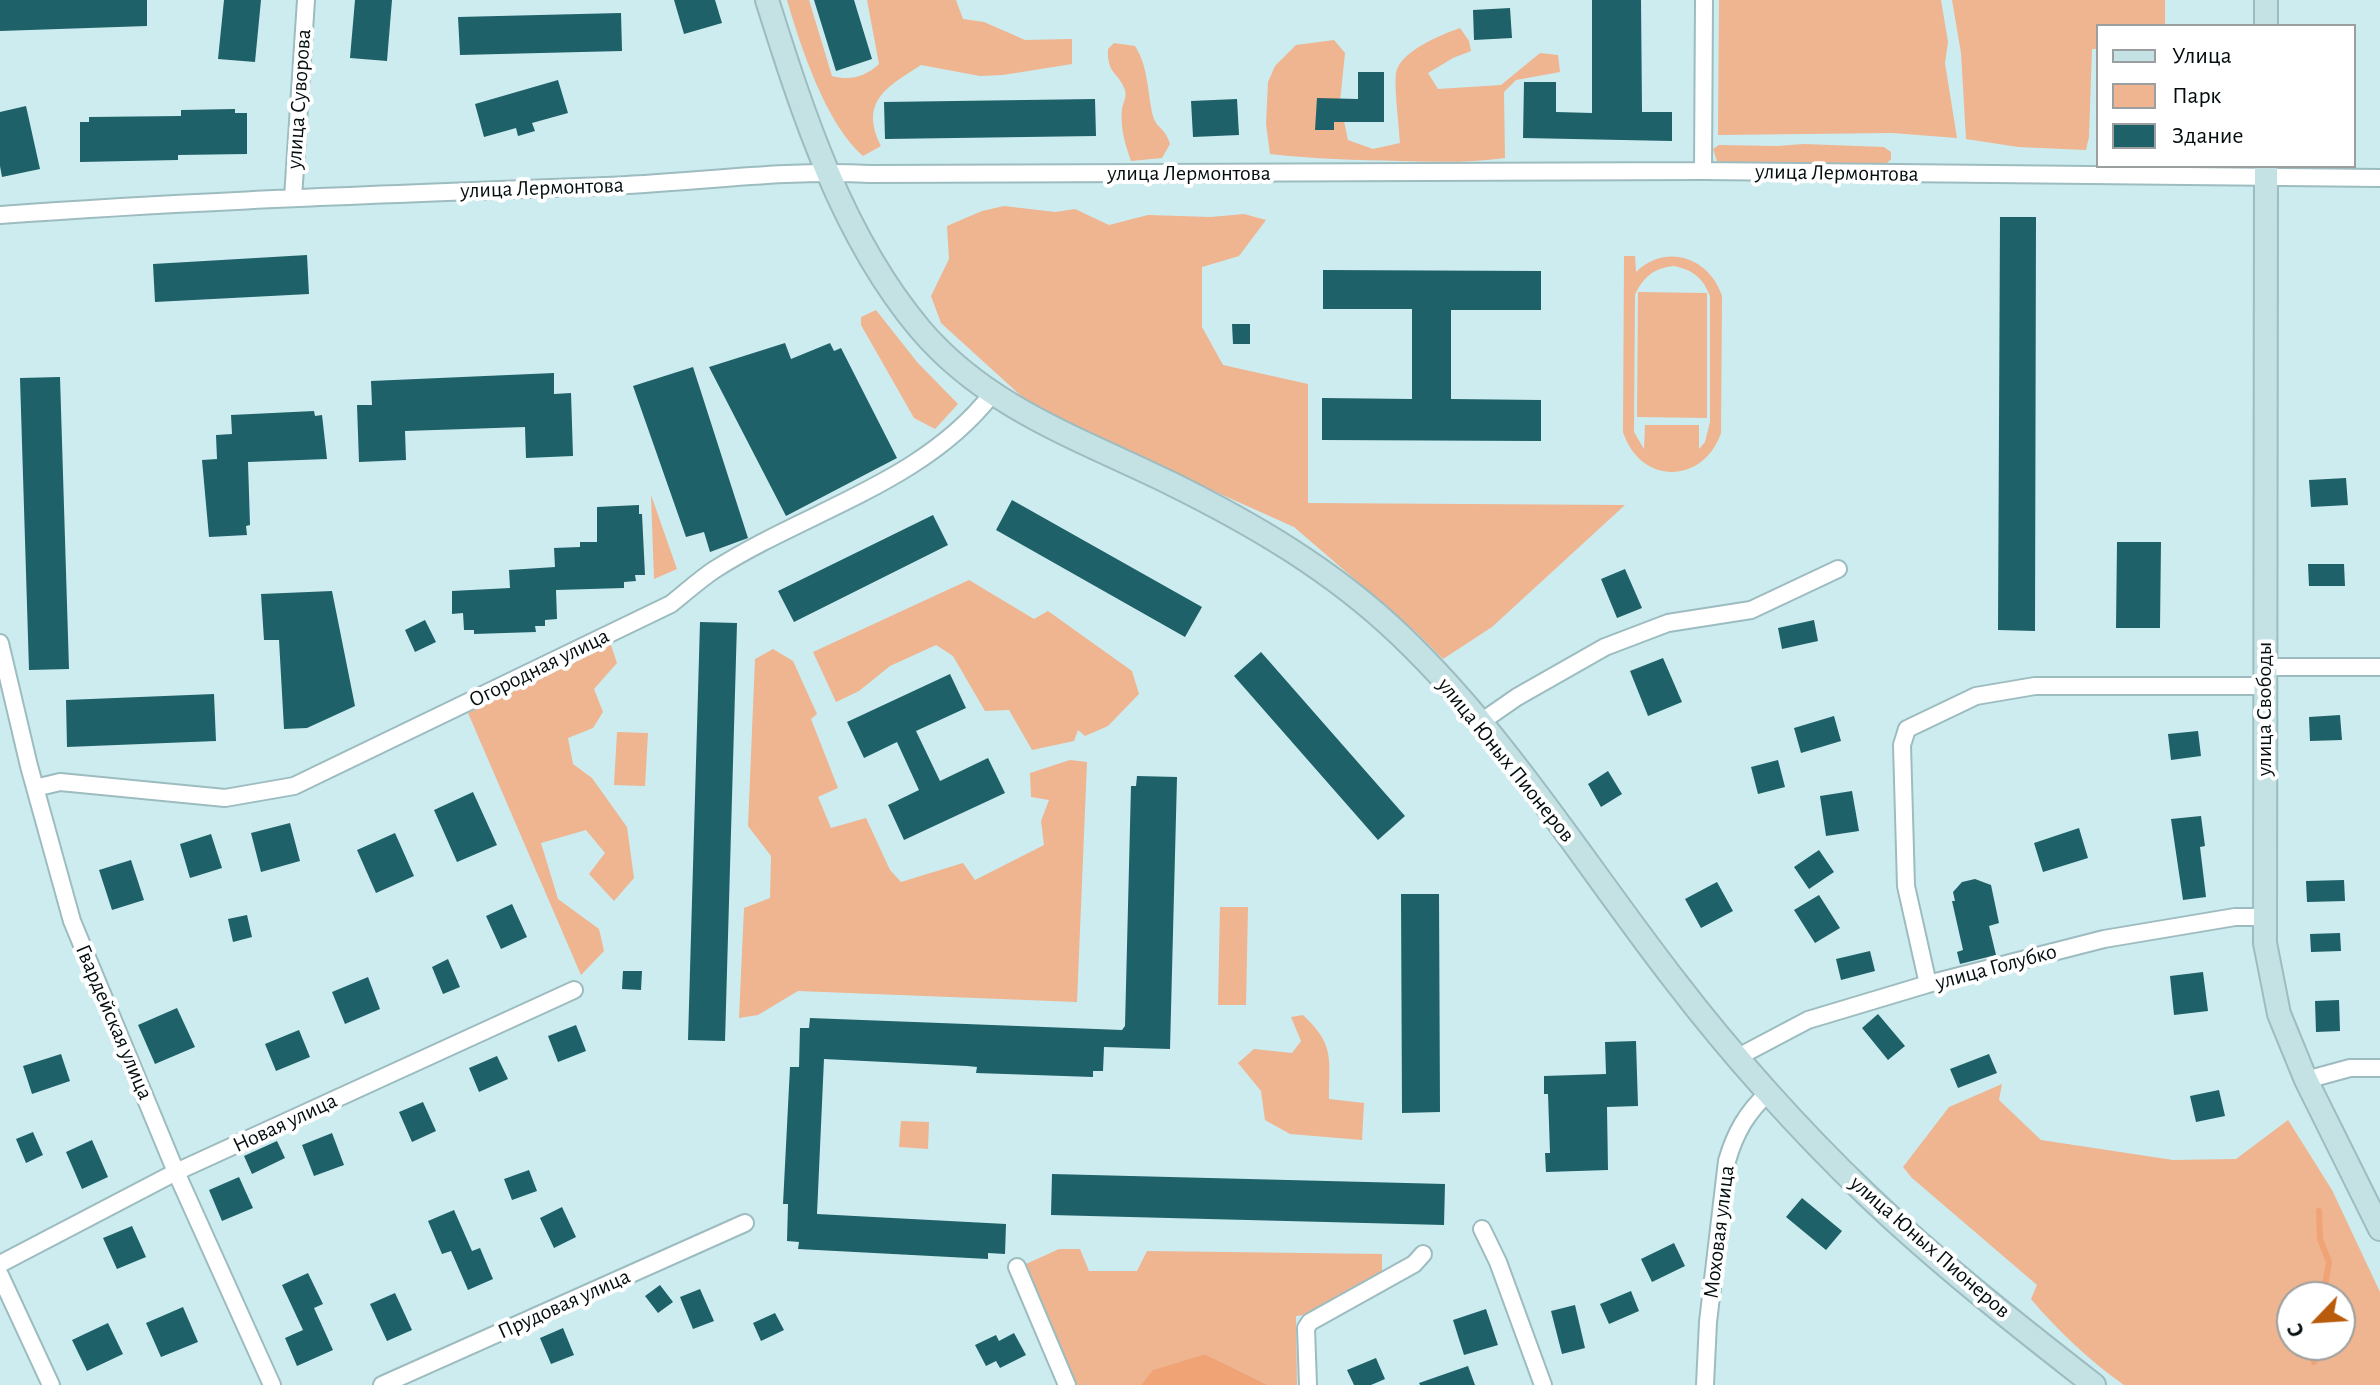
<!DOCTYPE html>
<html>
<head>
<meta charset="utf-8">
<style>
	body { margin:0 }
	#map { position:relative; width:2380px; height:1385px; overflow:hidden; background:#cdecf0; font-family:"Alegreya Sans",sans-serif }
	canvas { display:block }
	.legend { position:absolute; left:2096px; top:24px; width:260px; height:144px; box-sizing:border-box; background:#fff; border:2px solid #9b9f9f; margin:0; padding:10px 14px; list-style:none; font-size:24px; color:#040e0f }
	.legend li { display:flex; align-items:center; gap:16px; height:40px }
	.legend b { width:40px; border:2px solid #9b9f9f }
	.north { position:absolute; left:2276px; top:1281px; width:80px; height:80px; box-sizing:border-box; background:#fff; border:2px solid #9b9f9f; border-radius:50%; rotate:245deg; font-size:22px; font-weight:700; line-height:32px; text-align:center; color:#040e0f }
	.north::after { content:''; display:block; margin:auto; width:28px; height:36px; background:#b85b0b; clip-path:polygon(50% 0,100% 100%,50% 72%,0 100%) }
</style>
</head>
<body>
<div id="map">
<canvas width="2380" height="1385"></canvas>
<ul class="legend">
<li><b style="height:10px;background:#c4e1e4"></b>Улица</li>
<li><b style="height:22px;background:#efb490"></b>Парк</li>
<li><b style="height:22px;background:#1e6168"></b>Здание</li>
</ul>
<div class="north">С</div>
</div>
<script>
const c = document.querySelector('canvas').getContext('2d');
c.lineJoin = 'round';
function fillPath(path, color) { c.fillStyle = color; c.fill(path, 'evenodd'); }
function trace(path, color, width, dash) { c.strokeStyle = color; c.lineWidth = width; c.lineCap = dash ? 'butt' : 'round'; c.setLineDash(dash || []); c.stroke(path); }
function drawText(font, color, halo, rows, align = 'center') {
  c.font = font + ' "Alegreya Sans",sans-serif'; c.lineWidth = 8; c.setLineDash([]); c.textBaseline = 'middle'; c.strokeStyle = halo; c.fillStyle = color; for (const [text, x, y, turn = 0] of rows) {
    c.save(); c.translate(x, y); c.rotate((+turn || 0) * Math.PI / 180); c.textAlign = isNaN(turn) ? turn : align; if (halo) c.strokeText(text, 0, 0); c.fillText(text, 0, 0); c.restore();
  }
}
const green = new Path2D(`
	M787,0H809L832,76C850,81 865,77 879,64L867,0H956L963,19L984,22L1025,40L1072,39V64L1003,75L980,76L921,65C887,87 859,101 881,146L863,156C826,124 801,48 787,0Z
	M1719,0H1941L1948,42L1945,63L1957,138L1892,133L1718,135Z
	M1952,0H2165V26H2098V49H2092L2089,137L2086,150L2018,147L1966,139L1961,53Z
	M1460,28L1469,41L1471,51L1453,58L1428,73L1438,89L1501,85L1540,53L1558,55L1560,72L1516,80L1504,92L1505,158C1470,163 1435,162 1400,161C1356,160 1314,159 1270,154L1266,124L1268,82L1275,66L1296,45L1334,40L1345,53L1340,102L1348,140L1373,149L1400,143C1399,125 1394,88 1396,73C1400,51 1441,35 1460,28Z
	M1114,43L1135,46C1149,68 1147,92 1153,116C1156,128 1165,127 1170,144L1162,158L1131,161C1125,144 1120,127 1122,109C1123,102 1127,98 1125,90C1118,71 1107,75 1108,49Z
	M1804,144L1884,147L1891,152V159L1885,165L1855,167L1822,164L1748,166L1717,161L1713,149L1719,145L1777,146Z
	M1004,206L1055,212L1075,209L1109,225L1148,215L1211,217L1244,214L1266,220L1239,256L1202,267V327L1223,365L1308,384V503L1625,505L1492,627L1443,659L1417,633L1294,527L1091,436L1030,404L941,323L931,296L949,259L947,226L982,211Z
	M1624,256H1635L1636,272C1666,243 1709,257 1722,296L1721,433C1703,485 1640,485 1623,432ZM1674,266C1693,270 1703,278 1710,296V422L1705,442L1699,449V425H1645L1644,449L1634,432L1635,295C1643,277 1654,268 1674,266Z
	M1638,292L1707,293V418L1637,417Z
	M876,310L917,362L958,404L935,429L914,418L861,325V317Z
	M651,495L677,569L654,579Z
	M969,580L1034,619L1048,611L1132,671L1139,694L1108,726L1085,736L1078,730L1074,741L1032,750L1009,710L985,711L953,656L936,645L890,666L859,691L836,702L813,652Z
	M611,645L617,663L594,689L603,712L593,728L568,738L573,764L592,778L627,827L634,878L614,901L589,874L605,853L586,830L541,843L558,899L599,929L604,951L581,975L468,713Z
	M773,649L793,661L817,714L811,719L838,788L818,797L831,828L866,818L890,870L901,882L963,863L975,880L1044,845L1041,821L1049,800L1031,797L1030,773L1070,760L1087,762L1077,1002L798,991L758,1015L739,1018L744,908L770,898L771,856L748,826L755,659Z
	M617,732L648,733L645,786L614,785Z
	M1220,907H1248L1246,1005H1218Z
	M1303,1015C1335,1045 1329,1058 1329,1099L1364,1103L1362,1140L1290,1134L1265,1120L1261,1091L1238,1063L1254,1049L1292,1053L1301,1041L1291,1017Z
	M2002,1084L1999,1100L2041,1140L2173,1160L2236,1159L2288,1120L2332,1190L2380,1292V1385H2124C2090,1361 2058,1331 2031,1299L2037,1285L1912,1178L1903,1167L1949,1107ZM2340,1297V1345H2292V1297Z
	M901,1121L929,1122L928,1149L899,1147Z
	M1059,1249H1080L1089,1271H1137L1147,1251L1382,1254V1274L1304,1315L1296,1316L1297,1385H1268L1205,1354L1154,1370L1141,1385H1075L1026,1275V1264Z`);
const water = new Path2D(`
	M1205,1354L1268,1385H1141L1153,1370Z`);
const stream = new Path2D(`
	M2319,1211L2320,1239L2329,1262L2323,1297
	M2314,1362L2316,1345`);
const building = new Path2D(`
	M0,0H147V26L0,31Z
	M224,0H261L255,62L218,59Z
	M355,0H392L387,61L350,58Z
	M674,0H715L722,23L684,34Z
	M814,0H854L872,59L836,71Z
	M1592,0H1641L1642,112H1672V141L1523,138L1524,82H1556V112L1592,113Z
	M1510,8L1512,38L1474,40L1473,10Z
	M621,13L622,51L460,55L458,17Z
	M1358,72H1384V122H1334V130H1315L1317,98L1358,99Z
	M558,80L568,113L532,123L535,131L518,136L516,128L484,137L475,104Z
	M1095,99L1096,136L885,139L884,102Z
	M1237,99L1239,135L1193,137L1191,101Z
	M26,106L40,169L2,177L0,166V112Z
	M235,109V113H247V154L178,155V160L80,162V122H89V117L181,116V110Z
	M2000,217H2036L2035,631L1998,630Z
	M307,255L309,294L155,302L153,264Z
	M1323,270L1541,271V310H1451V399L1541,400V441L1322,440V398L1412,399V309H1323Z
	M1232,324H1250V344H1233Z
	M785,343L791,359L830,343L834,351L841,348L897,458L786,516L709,367Z
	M693,367L748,538L710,552L704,532L686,537L633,386Z
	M554,373V394L571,393L573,456L526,458L525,427L405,431L406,460L359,462L357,405H372L371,381Z
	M60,377L69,669L29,670L20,378Z
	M314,411L315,416L322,415L327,459L248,462L250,525L246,526L247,535L209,537L202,460L217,459L216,435L232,434L231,415Z
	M2346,478L2348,505L2311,507L2309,480Z
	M1012,500L1202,607L1185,637L996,530Z
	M639,505V514H642L645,575H635L636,581L624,582V588L556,590L557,619L545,620V626H535L536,632L474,634V630H464L463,613L452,614V591L510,588L509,570L555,567L554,548L580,547V542H597V507Z
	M933,515L948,545L794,622L778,591Z
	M2117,542H2161L2160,628H2116Z
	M2308,564H2344L2345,586H2309Z
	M1625,569L1642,608L1617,618L1601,579Z
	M332,591L355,706L307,728L284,729L279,640H264L261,594Z
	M425,620L436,642L415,652L405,630Z
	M1814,620L1818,641L1782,649L1778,628Z
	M700,622L737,623L725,1041L688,1040Z
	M1261,652L1405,816L1378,840L1234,676Z
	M1663,658L1682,702L1648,716L1630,671Z
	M950,674L966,708L916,731L940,781L988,758L1005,793L904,840L888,805L919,790L897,742L864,758L847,722Z
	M214,694L216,741L67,747L66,700Z
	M2340,715L2342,740L2310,741L2309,717Z
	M1834,716L1841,741L1801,753L1794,728Z
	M2198,731L2201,756L2171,760L2168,734Z
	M1778,760L1785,787L1758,794L1751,767Z
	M1608,771L1622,794L1601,807L1588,784Z
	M1137,776L1177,777L1170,1049L1104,1047L1103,1071H1093V1077L976,1073L977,1067L967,1066L824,1059L817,1214L1006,1224L1005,1254L988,1253V1259L798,1249L799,1242L787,1241L788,1204H783L790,1067H799L800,1028H809L810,1018L1122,1030L1125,1026L1131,786H1136Z
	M1852,791L1859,831L1826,836L1820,796Z
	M473,792L497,845L457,862L434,810Z
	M2201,816L2205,846L2200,847L2206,897L2183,900L2171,819Z
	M290,823L300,861L261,872L251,833Z
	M2079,828L2088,858L2043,872L2034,843Z
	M395,833L414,876L376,893L357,850Z
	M211,834L222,868L190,878L180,844Z
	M1819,850L1834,872L1809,889L1794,867Z
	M131,860L144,900L112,910L99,870Z
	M1975,879L1991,885L1999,923L1989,926L1996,955L1960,964L1957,952L1963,950L1952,901H1955L1953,892L1962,882Z
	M2344,880L2345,901L2307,902L2306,881Z
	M1717,882L1733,911L1701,928L1685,899Z
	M1401,894H1439L1440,1112L1402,1113Z
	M1819,895L1840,928L1815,943L1794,910Z
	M512,904L527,937L501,949L486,916Z
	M247,915L252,937L233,942L228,919Z
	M2340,933L2341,951L2311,952L2310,934Z
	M1870,951L1875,971L1841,980L1836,959Z
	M448,959L460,987L443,994L432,967Z
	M623,971H642L641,990L622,989Z
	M2203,972L2208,1011L2174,1015L2170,976Z
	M368,977L380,1009L345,1024L332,992Z
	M2339,1000L2340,1031L2316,1032L2315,1001Z
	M177,1008L195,1047L155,1064L138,1025Z
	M1878,1014L1905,1046L1888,1060L1862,1028Z
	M576,1025L586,1051L558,1062L548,1036Z
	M299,1030L310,1057L276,1071L265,1044Z
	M1636,1041L1638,1106L1607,1107L1608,1170L1546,1172L1545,1153H1550L1548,1094H1544V1076L1606,1074L1605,1042Z
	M61,1054L70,1081L32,1094L23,1066Z
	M1989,1054L1997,1073L1958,1088L1950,1069Z
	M497,1056L508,1079L479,1092L469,1068Z
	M2219,1090L2225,1116L2196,1122L2190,1096Z
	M423,1102L436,1131L412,1142L399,1112Z
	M33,1132L43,1155L26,1163L16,1139Z
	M332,1133L344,1165L314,1176L302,1145Z
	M92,1140L108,1177L82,1189L66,1152Z
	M277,1141L285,1158L252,1174L244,1156Z
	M529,1170L537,1191L512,1200L504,1179Z
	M1052,1174L1445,1184L1444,1225L1051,1215Z
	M239,1177L253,1208L222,1221L209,1190Z
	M1802,1198L1842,1231L1826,1250L1786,1217Z
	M562,1207L576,1237L554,1248L540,1218Z
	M454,1210L472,1251L480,1248L493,1279L468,1290L451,1251L442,1254L428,1221Z
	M132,1226L146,1257L117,1269L103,1238Z
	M1674,1243L1685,1266L1652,1282L1641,1259Z
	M308,1273L323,1304L314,1308L333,1350L297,1366L285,1338L303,1330L282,1285Z
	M660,1285L673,1302L658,1313L645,1296Z
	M700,1289L714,1321L693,1329L680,1297Z
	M1631,1291L1639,1311L1609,1324L1600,1304Z
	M395,1293L412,1330L387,1341L370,1304Z
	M1575,1305L1585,1348L1562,1354L1551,1311Z
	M183,1307L198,1342L161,1357L146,1323Z
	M1486,1309L1498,1345L1464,1355L1453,1320Z
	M775,1313L784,1330L761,1341L753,1323Z
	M108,1323L123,1354L87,1371L72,1340Z
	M563,1328L574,1355L551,1364L540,1338Z
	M1014,1333L1026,1355L1000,1368L996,1361L986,1366L975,1345L996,1335L999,1341Z
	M1376,1358L1385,1379L1371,1385H1354L1347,1370Z
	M1468,1366L1475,1385H1420L1419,1383Z`);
const minor = new Path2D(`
	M1703,171L1704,0
	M293,198L306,0
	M0,215C201,200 403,194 604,186C693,183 781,169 870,174L1703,171L2380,178
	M0,643L29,766L72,921L176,1172L272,1385
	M2264,667H2380
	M1481,722L1517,697L1605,647L1668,623L1751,610L1838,569
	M35,788L60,782L225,798L294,786L671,604C685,593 699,580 714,570C806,511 923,483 992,394
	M1928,984L1906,886L1902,745L1907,729L1976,696L2035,686H2264
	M1738,1057L1808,1020L1928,984L2104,939L2235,917H2265
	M2306,1080L2350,1068H2380
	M1482,1229L1498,1262L1543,1385
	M0,1264L176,1172L574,990
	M1017,1267L1067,1385
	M0,1275L51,1385
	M382,1385L745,1223
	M1308,1385L1306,1328L1310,1322L1414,1264L1423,1254
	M1705,1385L1708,1322L1727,1161C1735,1133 1747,1112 1769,1092`);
const secondary = new Path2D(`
	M767,0C803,114 842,236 920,329C987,408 1080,439 1170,483C1253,524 1332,570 1400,635C1507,737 1585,865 1676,982C1731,1054 1801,1132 1867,1195C1937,1262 2017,1325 2094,1385
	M2266,26V0
	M2266,166L2265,943L2279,1014L2306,1080L2380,1229`);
const streetNames = [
	["улица Суворова",299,99,-86],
	["улица Лермонтова",1189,173],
	["улица Лермонтова",1837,173,1],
	["улица Лермонтова",542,188,-2],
	["Огородная улица",539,668,-26],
	["улица Свободы",2264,709,-90],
	["улица Юных Пионеров",1506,760,51],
	["улица Голубко",1996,967,-15],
	["Гвардейская улица",114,1022,67],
	["Новая улица",285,1123,-25],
	["Моховая улица",1719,1232,-83],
	["улица Юных Пионеров",1930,1247,41],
	["Прудовая улица",564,1304,-24]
];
fillPath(green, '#efb490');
fillPath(water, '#f0a374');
trace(stream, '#f0a374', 6);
fillPath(building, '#1e6168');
trace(minor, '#9dbcc0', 20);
trace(secondary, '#9dbcc0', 26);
trace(minor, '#fff', 16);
trace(secondary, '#c4e1e4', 22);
drawText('22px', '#040e0f', '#fff', streetNames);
</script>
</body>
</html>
